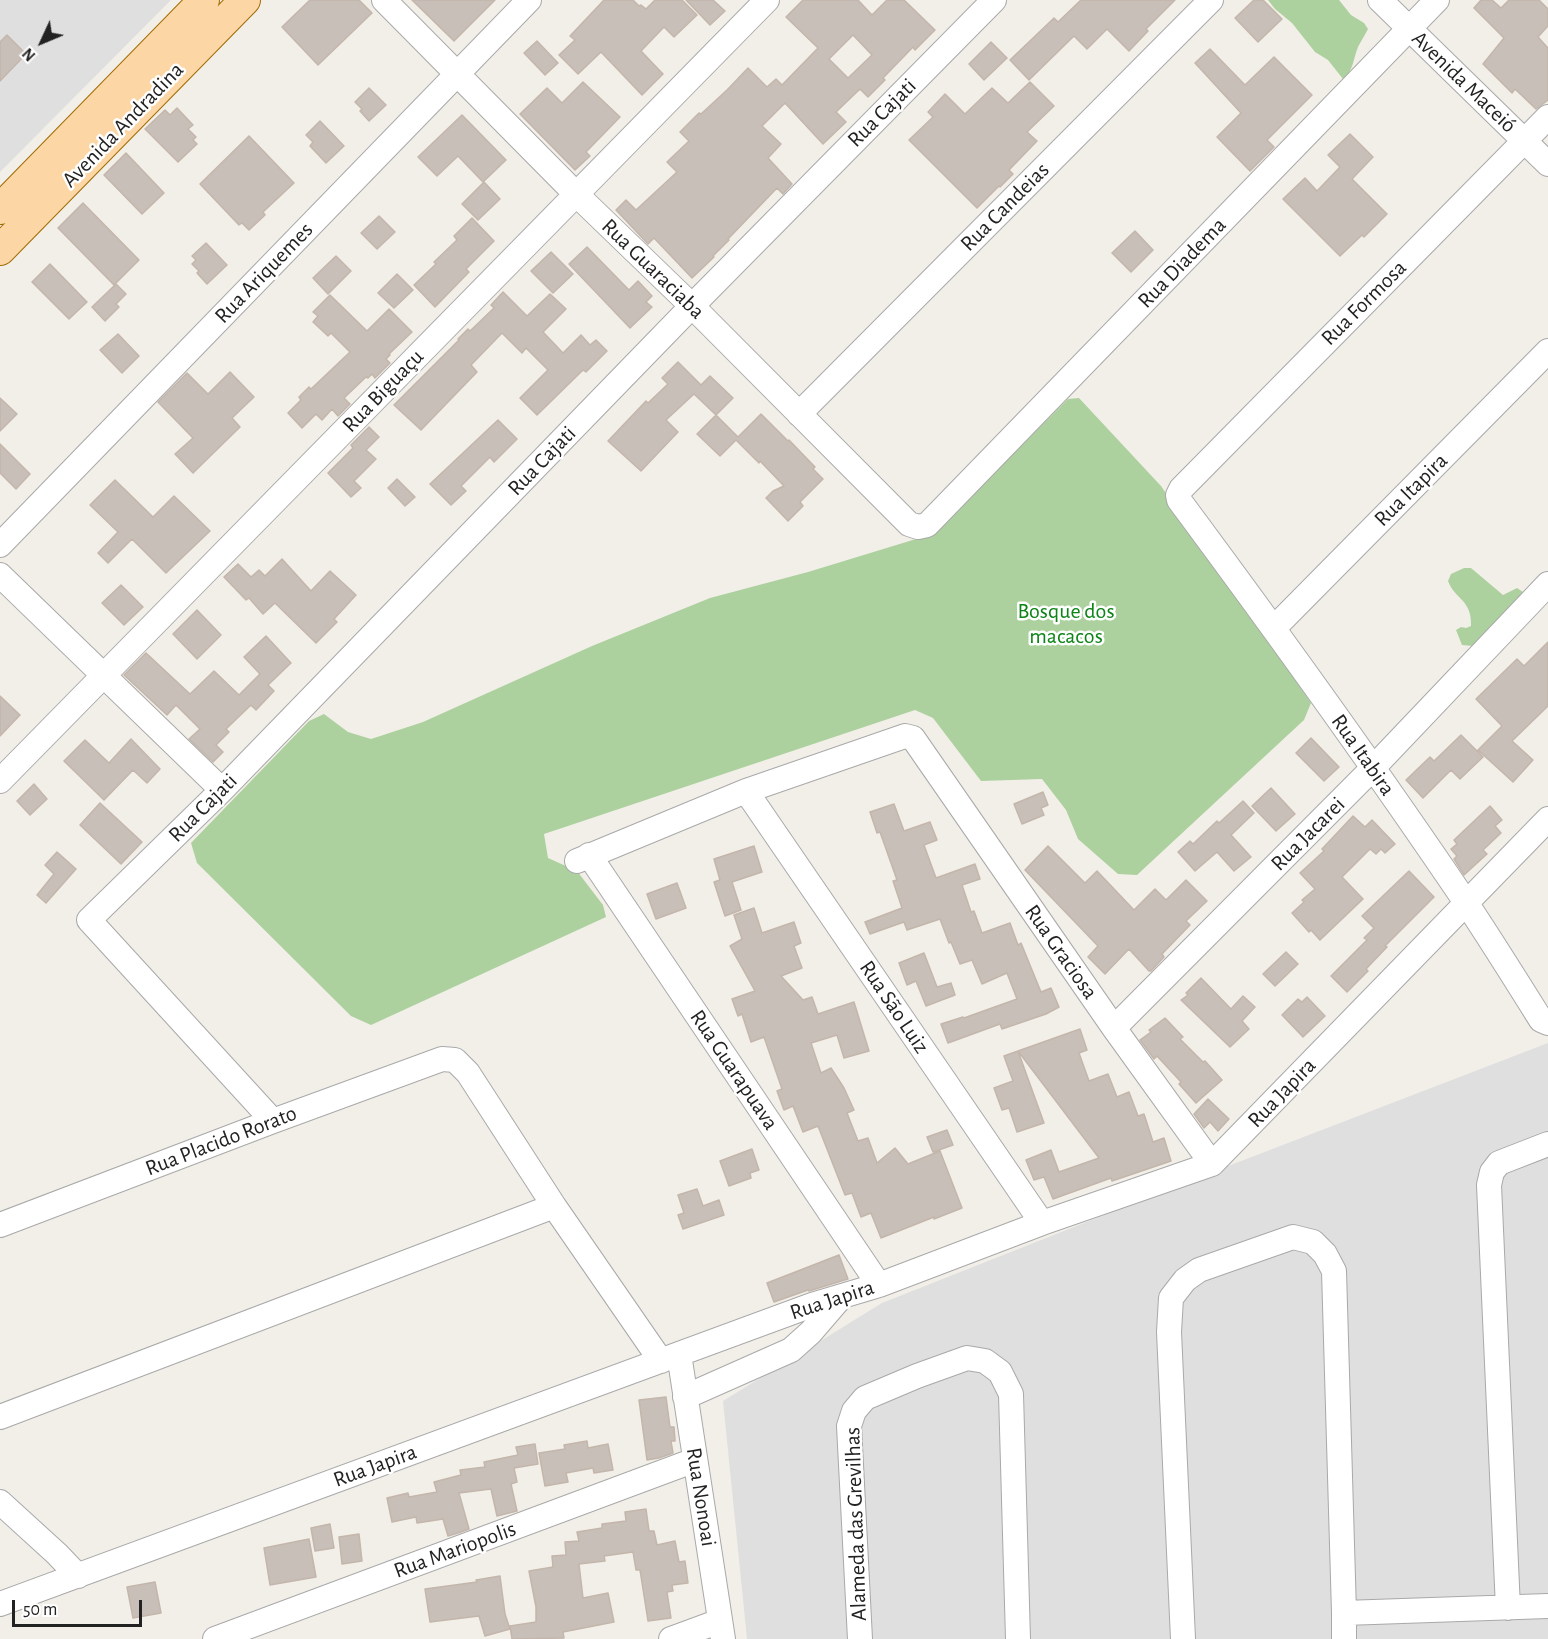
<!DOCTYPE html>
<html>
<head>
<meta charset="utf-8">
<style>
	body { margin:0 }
	#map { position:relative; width:1548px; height:1639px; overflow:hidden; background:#f2efe9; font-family:"Alegreya Sans",sans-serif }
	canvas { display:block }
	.north { position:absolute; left:12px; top:12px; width:60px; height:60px; -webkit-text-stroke:4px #fff; paint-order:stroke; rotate:226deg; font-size:16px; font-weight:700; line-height:24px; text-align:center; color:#222 }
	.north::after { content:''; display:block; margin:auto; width:21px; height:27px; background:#222; clip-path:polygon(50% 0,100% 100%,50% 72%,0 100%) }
	.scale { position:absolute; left:12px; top:1600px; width:130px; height:27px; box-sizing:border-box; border:3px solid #222; border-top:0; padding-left:8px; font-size:18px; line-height:21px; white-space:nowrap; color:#222; -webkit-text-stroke:4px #fff; paint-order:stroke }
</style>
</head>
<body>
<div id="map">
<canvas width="1548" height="1639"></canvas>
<div class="north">N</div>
<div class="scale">50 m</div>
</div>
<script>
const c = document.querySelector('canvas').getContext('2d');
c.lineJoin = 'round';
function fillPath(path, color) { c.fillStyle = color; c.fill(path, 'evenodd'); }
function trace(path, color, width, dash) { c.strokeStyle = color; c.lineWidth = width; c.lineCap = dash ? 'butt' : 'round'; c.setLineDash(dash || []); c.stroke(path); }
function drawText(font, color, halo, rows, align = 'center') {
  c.font = font + ' "Alegreya Sans",sans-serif'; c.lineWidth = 5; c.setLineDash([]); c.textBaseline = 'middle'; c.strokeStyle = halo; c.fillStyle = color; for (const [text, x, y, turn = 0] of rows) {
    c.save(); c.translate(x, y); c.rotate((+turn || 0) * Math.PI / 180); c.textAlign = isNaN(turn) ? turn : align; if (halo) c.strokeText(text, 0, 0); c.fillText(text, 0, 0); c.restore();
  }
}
const residential = new Path2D(`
	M0,0H171L0,172Z
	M1548,1043V1639H747L723,1401L882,1303L1223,1168Z`);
const forest = new Path2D(`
	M1268,0H1339L1351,15L1364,23L1368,29C1365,35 1361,41 1358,47C1353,59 1354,70 1343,79L1328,60L1315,52L1292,23L1275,9Z
	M1079,398L1161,486L1311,703L1304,720L1137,875L1118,874L1078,839L1066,810L1042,779L981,781L933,718L915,710L544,834L548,858L577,871L603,905L606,917L371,1025L351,1016L197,863L191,843L309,721L324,714L348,732L371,739L423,722L592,646L710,598L808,572L916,539L935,531L1068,399Z
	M1464,568H1471L1503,595L1517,588L1523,592L1513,609L1473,646L1462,645L1456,630L1461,627L1466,628L1471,626C1472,599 1455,600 1448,581L1451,574Z`);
const building = new Path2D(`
	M310,0H359L372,13L318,65L282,27Z
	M412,0H495L454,41Z
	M604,0H633L639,6L641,5L646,9L655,0H682L697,15L674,37L664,27L641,51L663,74L642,95L601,52L578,74L559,55L575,40L570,36Z
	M686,0H713L725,11L710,25Z
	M803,0H858L872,15L887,0H904L935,30L915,50L913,47L883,78L885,80L868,97L860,89L836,112L846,122L823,144L785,103L762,126L781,144L768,158L792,184L783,194L777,188L728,239L729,240L713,256L714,257L692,278L654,238L648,244L616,210L626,200L636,210L677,172L667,162L689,141L680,132L699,113L701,114L727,90L748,68L767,87L776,79L782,85L818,48L786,17ZM853,35L872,55L848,78L829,59Z
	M1081,0H1175L1146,29L1148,31L1129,51L1107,29L1087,49L1074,36L1029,80L1010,60L1054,18L1058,22Z
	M1254,0H1263L1282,19L1258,42L1235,18Z
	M1481,0H1492L1501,8L1509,0H1539L1548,9V26L1538,37L1548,48V100L1536,109L1515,89L1512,93L1483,64L1504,38L1474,8Z
	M7,35L26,54L0,81V42Z
	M537,41L558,63L545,75L524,53Z
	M991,42L1007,58L984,80L969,64Z
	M1210,49L1245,85L1274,57L1312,95L1267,140L1274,147L1250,171L1217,137L1241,113L1195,63Z
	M583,82L620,117L586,152L590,156L575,170L520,114L547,88L562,103Z
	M1030,82L1054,106L1027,132L1037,141L1009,170L1013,174L1000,187L999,186L977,208L909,140L933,117L928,112L945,94L965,114L992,88L1008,103Z
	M369,88L386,105L369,121L360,111L362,109L355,102Z
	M177,108L193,125L188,129L196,137L193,140L197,144L178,162L145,129L165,110L170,115Z
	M462,115L506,160L483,182L458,156L437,176L418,157Z
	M320,121L344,146L326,163L310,146L313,142L306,135Z
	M1350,134L1373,157L1352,179L1387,214L1364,237L1362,235L1340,256L1283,199L1305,178L1317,191L1340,167L1328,155Z
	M249,136L294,183L263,212L265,215L249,230L242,223L239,225L200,184Z
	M126,153L164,193L142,214L104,175Z
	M484,182L500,199L478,220L462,204Z
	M83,203L139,260L114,285L58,228Z
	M379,216L395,232L377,249L361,233Z
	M472,218L494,241L466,269L469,272L435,307L414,285L436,264L434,262L457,240L454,236Z
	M1135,231L1153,250L1131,272L1112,253Z
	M206,243L227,265L207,284L197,273L199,271L192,264L196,260L192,256Z
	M587,247L629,290L638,281L652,296L646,302L652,307L630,328L569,264Z
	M551,252L573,274L553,293L531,271Z
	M336,256L351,271L328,294L313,278Z
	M50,264L87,302L69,319L32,282Z
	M397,274L413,290L394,308L378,293Z
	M116,284L126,294L116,304L119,307L105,321L92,307Z
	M503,292L527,316L550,294L566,309L543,332L563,353L581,335L590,345L596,340L607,351L586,372L583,370L537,415L520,398L548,370L526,348L522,353L502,333L471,365L477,372L421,430L394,405L459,340L458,339L468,329L470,331L494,308L491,305Z
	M330,295L367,331L389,309L412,332L389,354L390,355L386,359L390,363L375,378L372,374L368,378L366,377L344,398L350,404L338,416L332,409L322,420L316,414L302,428L288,413L301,400L299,397L309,387L311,389L350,352L331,333L328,336L313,322L318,316L313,312Z
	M118,334L139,356L122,373L100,350Z
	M678,362L701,385L710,376L733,398L716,415L694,394L666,420L678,432L641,471L608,441L646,401L648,403L668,384L662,378Z
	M230,372L254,397L232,418L240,427L193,473L175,454L193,438L158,402L187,373L208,394Z
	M0,398L17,414L0,431Z
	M761,414L788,441L789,440L815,467L813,469L823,479L800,502L803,506L788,521L766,498L773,491L784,486L760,461L759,463L736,440L720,456L697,434L716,415L738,437Z
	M498,420L517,439L494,462L490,457L461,486L466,491L451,505L430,484Z
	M369,427L379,437L366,450L376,459L354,481L361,488L351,497L328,473L353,448L351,445Z
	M0,444L30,474L16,489L0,473Z
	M397,479L415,497L405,506L388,488Z
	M115,480L153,517L174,496L210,531L166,573L132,539L108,563L98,553L118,532L90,505Z
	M282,559L311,591L330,571L356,595L334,619L337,622L316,643L275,603L263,614L249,598L246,600L224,577L238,564L251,577L259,570L265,576Z
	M121,585L143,607L124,625L102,603Z
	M197,610L221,635L197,659L173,634Z
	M266,636L291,663L268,685L274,691L256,710L251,705L226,729L229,732L216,745L223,752L213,762L189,739L200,729L176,705L167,715L124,675L146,653L190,694L214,671L239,695L260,674L244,657Z
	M1548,642V706L1512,741L1533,760L1513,782L1478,750L1502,726L1476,699L1517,659L1524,666Z
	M0,696L20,715L0,736Z
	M1461,735L1483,757L1460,779L1451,770L1423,798L1406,780L1430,757L1434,761Z
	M1311,738L1339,767L1324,781L1296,753Z
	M131,739L160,769L147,783L133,770L104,800L64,761L85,740L109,763Z
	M34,784L47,799L30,815L17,801Z
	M1271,788L1295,814L1276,831L1252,806Z
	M1043,792L1048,805L1041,808L1044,815L1022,824L1014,804Z
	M1243,801L1254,813L1231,835L1251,857L1234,871L1217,852L1195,871L1178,852L1190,841L1193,844L1217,821L1219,823Z
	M100,803L142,842L121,864L80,825Z
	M894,804L904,831L930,822L937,840L924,845L936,878L975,864L980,879L962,885L971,912L974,911L982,933L1010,923L1018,945L1021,943L1041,992L1051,988L1059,1007L1046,1014L1002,1029L1000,1024L948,1043L941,1024L963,1017L964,1018L1017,999L1007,973L982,984L972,960L960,964L951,942L949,943L940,919L907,930L904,922L870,934L865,922L902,908L893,881L897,880L880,832L877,833L870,812Z
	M1490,806L1502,820L1495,826L1501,833L1483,850L1487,854L1464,875L1454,859L1457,856L1451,849L1457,844L1454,840Z
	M1353,816L1365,827L1372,820L1395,844L1385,853L1381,849L1376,854L1370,849L1342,877L1363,899L1320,940L1311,930L1309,932L1292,913L1304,902L1302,900L1315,889L1300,873L1324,851L1322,849Z
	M754,846L762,872L732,882L741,910L725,916L714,882L720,880L714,859Z
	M1048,846L1085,883L1097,871L1134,910L1155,889L1166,900L1186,880L1207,901L1186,921L1190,925L1162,954L1164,957L1151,971H1149L1129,949L1105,974L1088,957L1098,946L1025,870Z
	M57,852L76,869L46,903L37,895L54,874L45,865Z
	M1409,871L1434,897L1385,946L1387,947L1366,969L1368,971L1347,992L1331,976L1367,940L1364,938L1374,928L1362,916Z
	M677,883L686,908L656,919L647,894Z
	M754,908L762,933L794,922L801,943L794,946L802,968L781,976L803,1000L812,997L818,1014L854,1002L869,1051L844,1058L837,1035L811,1043L821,1073L831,1068L844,1088L854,1110L847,1113L858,1141L868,1138L877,1163L895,1148L908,1164L940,1151L962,1208L934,1219V1217L881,1238L871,1213L861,1217L852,1193L845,1195L818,1126L803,1132L793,1106L784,1110L777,1091L782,1089L764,1037L751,1042L742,1014L738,1016L732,999L755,991L730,946L742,939L734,915Z
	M1286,952L1298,964L1275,986L1263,974Z
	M924,953L937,987L951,983L955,995L926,1006L916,981L907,985L899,963Z
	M1201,978L1231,1009L1243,996L1255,1007L1242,1021L1249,1029L1230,1047L1181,1000L1188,995L1186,993Z
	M1307,997L1325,1016L1303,1037L1282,1015L1298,999L1302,1002Z
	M1165,1018L1183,1037L1180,1039L1203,1062L1205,1061L1222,1080L1196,1103L1179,1084L1181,1082L1157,1056L1154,1059L1140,1040L1151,1032L1149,1030Z
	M1080,1029L1087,1050L1079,1053L1089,1081L1108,1074L1117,1097L1129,1092L1138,1116L1144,1114L1153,1142L1164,1138L1171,1161L1112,1181L1111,1178L1053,1199L1044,1177L1034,1180L1026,1160L1051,1150L1059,1172L1099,1158L1018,1051Z
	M1018,1051L1044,1123L1017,1132L1009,1108L1002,1110L994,1088L1013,1081L1004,1056Z
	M1208,1099L1229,1119L1218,1131L1210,1122L1204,1128L1194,1114Z
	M947,1130L953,1145L933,1152L927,1137Z
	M752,1149L759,1170L750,1173L751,1178L729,1186L720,1161Z
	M697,1189L703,1206L719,1200L724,1215L683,1229L678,1215L684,1213L678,1195Z
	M839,1255L848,1279L809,1291L808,1290L774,1302L767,1283Z
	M666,1397L670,1427H674L675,1441H671L673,1453L659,1458L647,1460L639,1400Z
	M587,1441L588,1448L608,1444L613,1470L594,1473L593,1468L566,1473L568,1482L545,1486L539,1453L565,1449L564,1445Z
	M535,1444L538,1464L514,1468L517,1482L511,1484L517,1511L497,1516L491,1489L459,1493L469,1529L458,1533L448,1536L443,1519L417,1523L416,1517L392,1522L387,1498L408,1493L409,1497L437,1492L434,1482L461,1475L460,1470L485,1467L484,1462L518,1455L516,1447Z
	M646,1509L649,1531H654L657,1545L675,1541L679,1562L685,1561L688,1583L672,1585L673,1591L667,1592L671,1618L648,1621L640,1570H636L633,1552L604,1556L605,1561L579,1564L583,1598L608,1593L614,1622L563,1632L564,1638L512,1639L510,1626L536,1622V1607L529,1571L553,1567L552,1556L566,1555L565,1542L579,1541L577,1532L602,1528V1524L626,1521L625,1512Z
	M330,1524L334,1548L315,1551L311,1528Z
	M359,1534L362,1561L342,1564L339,1537Z
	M309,1539L316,1577L270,1585L264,1548Z
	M500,1576L505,1614L510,1629L485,1636L479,1616L430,1622L425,1589L477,1582L476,1580Z
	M155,1582L161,1613L133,1618L127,1587Z`);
const minor = new Path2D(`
	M384,0L576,194L692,306L909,524L918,527L927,525L1437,0
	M1380,0L1548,164
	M1548,117L1181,489L1178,495L1179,500C1277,632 1373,765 1465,901C1491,940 1516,980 1541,1020L1548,1023
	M799,414L1211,0
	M0,545L529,0
	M0,575L222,790
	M1274,628L1548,351
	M0,781L767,0
	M746,791L1042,1223
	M589,855L879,1285
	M577,861L746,791L905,736L913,738L1114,1028L1212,1164
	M1114,1028L1373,768L1548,584
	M273,1121L89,920L222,790L692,306L994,0
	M0,1225L273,1121L442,1059L455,1060L468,1073L554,1206L661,1361
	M679,1354L723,1639
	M685,1397L791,1350L811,1332L842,1296
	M0,1417L554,1206
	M0,1502L57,1554L78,1576
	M0,1604L812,1305L879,1285L1042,1223L1212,1164L1548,819
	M1508,1608L1489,1185L1492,1172L1499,1163L1548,1144
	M1344,1613L1548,1606
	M215,1639L695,1460
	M671,1639L720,1621
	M860,1639L849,1426L854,1411L865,1398L917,1376L967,1358L985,1361L1000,1372L1011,1394L1018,1639
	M1183,1639L1169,1332L1171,1298L1185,1280L1199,1270L1293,1237L1313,1242L1325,1254L1334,1271L1344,1613V1639`);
const major = new Path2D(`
	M0,209L204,0
	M0,250L245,0`);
const streetNames = [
	["Avenida Maceió",1464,82,44],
	["Rua Cajati",882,113,-45],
	["Avenida Andradina",123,125,-46],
	["Rua Candeias",1005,207,-45],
	["Rua Diadema",1182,263,-46],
	["Rua Guaraciaba",653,269,44],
	["Rua Ariquemes",264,273,-46],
	["Rua Formosa",1364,303,-45],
	["Rua Biguaçu",383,391,-46],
	["Rua Cajati",542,461,-46],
	["Rua Itapira",1411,490,-45],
	["Rua Itabira",1363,755,55],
	["Rua Cajati",203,808,-45],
	["Rua Jacarei",1308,834,-45],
	["Rua Graciosa",1061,952,55],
	["Rua São Luiz",894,1007,56],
	["Rua Guarapuava",734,1070,56],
	["Rua Japira",1282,1093,-46],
	["Rua Placido Rorato",221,1141,-21],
	["Rua Japira",832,1300,-18],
	["Rua Japira",375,1466,-20],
	["Rua Nonoai",701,1497,81],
	["Alameda das Grevilhas",856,1524,-92],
	["Rua Mariopolis",455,1550,-20]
];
const parkNames = [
	["Bosque dos",1066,611],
	["macacos",1066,636]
];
fillPath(residential, '#e0dfdf');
fillPath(forest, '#add19e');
fillPath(building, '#c7bfb8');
trace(building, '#c4b6ab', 1.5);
trace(minor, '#a9a9a9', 26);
trace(major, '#a06b00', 32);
trace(minor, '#fff', 24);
trace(major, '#fcd6a4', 30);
drawText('22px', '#222', '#fff', streetNames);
drawText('22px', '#0c8416', '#fff', parkNames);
</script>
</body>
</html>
